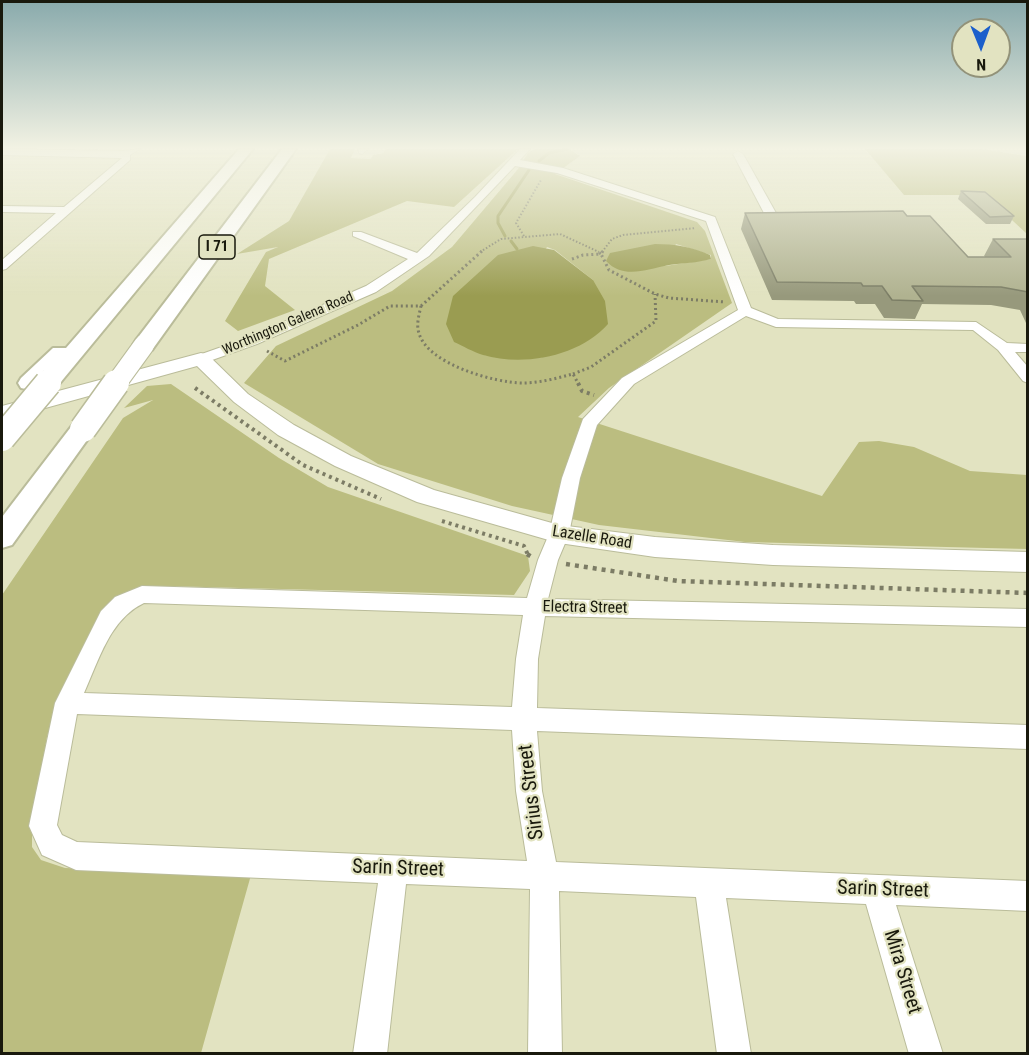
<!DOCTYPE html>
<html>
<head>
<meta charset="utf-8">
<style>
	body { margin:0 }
	#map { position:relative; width:1029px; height:1055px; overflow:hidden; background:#e2e3c1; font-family:"Roboto Condensed",sans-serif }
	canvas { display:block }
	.frame { position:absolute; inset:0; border:3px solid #19190d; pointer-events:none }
	.north { position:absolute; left:951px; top:18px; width:60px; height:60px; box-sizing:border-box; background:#e2e3c1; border:2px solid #929279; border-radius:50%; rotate:179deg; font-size:16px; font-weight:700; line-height:24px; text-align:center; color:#19190d }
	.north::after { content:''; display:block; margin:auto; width:21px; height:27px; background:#1b5fcb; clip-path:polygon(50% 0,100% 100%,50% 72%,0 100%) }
</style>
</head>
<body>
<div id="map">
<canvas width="1029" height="1055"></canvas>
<div class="frame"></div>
<div class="north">N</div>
</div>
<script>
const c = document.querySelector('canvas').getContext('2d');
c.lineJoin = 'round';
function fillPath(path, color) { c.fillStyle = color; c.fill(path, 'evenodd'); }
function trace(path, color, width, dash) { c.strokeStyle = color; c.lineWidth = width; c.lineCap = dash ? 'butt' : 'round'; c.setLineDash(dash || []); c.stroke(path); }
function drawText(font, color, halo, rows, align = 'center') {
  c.font = font + ' "Roboto Condensed",sans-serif'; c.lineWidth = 4.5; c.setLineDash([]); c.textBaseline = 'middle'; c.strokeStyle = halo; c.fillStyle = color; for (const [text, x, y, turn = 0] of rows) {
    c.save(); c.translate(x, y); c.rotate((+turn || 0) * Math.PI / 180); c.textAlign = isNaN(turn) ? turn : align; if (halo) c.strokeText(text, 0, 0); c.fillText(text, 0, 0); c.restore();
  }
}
const green = new Path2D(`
	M330,149H355L351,158L371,159L373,155L383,153L386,149H518L454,207L407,201L269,259L265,286L295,310L238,331L225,321L266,252L278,247L237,254L289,221Z
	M535,149H569L580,156L555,174L697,222L705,231L732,303L609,388L578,417L822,496L859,442L879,441L914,447L970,471L1027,475V549L745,542L599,525L512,506L378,464L244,383L276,346L392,291L452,247L518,169L528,153ZM676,244L711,255V259L665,266ZM547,247L555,250L593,280L541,358L513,359L484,355Z
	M865,149H982L1027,156V234L985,195H904Z
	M171,384L279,458L328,487L528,556L530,571L514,595L165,586L140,587L57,702L47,737L32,826V847L41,860L65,868L251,875L201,1053L2,1054V595L123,418L153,400L124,408L147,386Z`);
const water = new Path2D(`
	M655,244C674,244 693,247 710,255L711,259C697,263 683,263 669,265C647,269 624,280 606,261L610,253Z
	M533,246L554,250L593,280L605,301L608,324C580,356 524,367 483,355C473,352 463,346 454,342L446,324L453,296L498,255Z`);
const stream = new Path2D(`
	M539,161L549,153L567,149
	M505,236L498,223V216L529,170
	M511,241L517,249`);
const pathFar3 = new Path2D(`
	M524,236L516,223L541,180
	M480,252L501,239L560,234L599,252
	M602,252L612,239L623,235L696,228`);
const pathFar2 = new Path2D(`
	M603,251L601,254L609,270L655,294L669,298L725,302
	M572,259L583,255L601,254L597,251
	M421,306L482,251
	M267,351L285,361L358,325L390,306H421C419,315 416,325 419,333C427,364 495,383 523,383C540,383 557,378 573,374L579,385
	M573,374L591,367L656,321L655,294`);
const pathFar1 = new Path2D(`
	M578,383L582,391L594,395
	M195,388L303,465L381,499
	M442,521L524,546L528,555`);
const path = new Path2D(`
	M527,554L532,557
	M566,564L678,581L1028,593`);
const minor = new Path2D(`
	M2,149L123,151L140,149L130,155V160L6,269L2,270V260L56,213L2,212V206L64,207L122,158L2,155Z
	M358,149H368L362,154L359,153Z
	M520,149H530L520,160L563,168L715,217L751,308L778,319L976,322L1007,343L1028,344V352H1015L1028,367V383L1023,381L998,350L973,330L776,327L746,316L634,384L597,425L580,478L569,534L558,560L548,599L1028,609V627L545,616L538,659L537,708L1028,725V749L537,731L542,791L556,862L1028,881V911L896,905L943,1054H909L866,904L726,898L751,1054H717L696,897L559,891L562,1054H528L530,889L406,884L387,1054H353L378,883L76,870L42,855L29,826L55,703L101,611L115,597L142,586L527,598L538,560L549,534L562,478L583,419L622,378L738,310L706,221L557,173L515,166L429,256L376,292L257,344L201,364L193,359L196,356L247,338L366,286L408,259L353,236V232H361L417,253L475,197ZM144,603L523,615L516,659L512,707L84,693C99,660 110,619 144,603ZM77,714L512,730L516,791L527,861L77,842L62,835L57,825Z
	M738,151L743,154L776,213L774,215L770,216L764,213L733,154Z`);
const major = new Path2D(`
	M201,353L208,355L248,394L294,425L351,456L434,490L559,525L655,537L773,545L1028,552V572L773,565L655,557L559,543L417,502L335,466L278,435L234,402L197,366L2,420V406Z`);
const highway = new Path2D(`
	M239,149H253L60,383L52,385L43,382C36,389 31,390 21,388L18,383L21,378L53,348H66Z
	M282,149H296L152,350L144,351L136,350L133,345L136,340Z
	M83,421L92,423L95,429L12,545L2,548V517L74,423Z`);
const highwayBridgeFar1 = new Path2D(`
	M46,385L52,378
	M115,385L144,345`);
const highwayBridge = new Path2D(`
	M83,429L116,383
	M2,438L48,383`);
const wall = new Path2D(`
	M961,191L1014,216L1010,224H986L958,199Z
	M745,213L907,216L968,257H985L984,256L993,239H1028V323H1026L1020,310L991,305L922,304L915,319L884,318L875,304H856L854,301L772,300L741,229Z`);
const building = new Path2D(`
	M961,191L985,192L1014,216L990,217Z
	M903,211L907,216H930L968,257H1011L993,239H1028V292L1001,287L912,286L923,301L892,300L882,286H863L861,283L777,282L745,213Z`);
const farStreetnames = [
	["Worthington Galena Road",288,324,-23]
];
const shields = [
	[217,247,36]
];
const shieldNames = [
	["I 71",217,247]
];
const streetNames = [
	["Lazelle Road",592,538,9],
	["Electra Street",585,608,1]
];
const nearStreetnames = [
	["Sirius Street",532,792,-97],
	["Sarin Street",398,869,2],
	["Sarin Street",883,890,2],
	["Mira Street",902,972,73]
];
fillPath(green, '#bbbd80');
fillPath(water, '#9a9c51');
trace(stream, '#9a9c51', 3);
trace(minor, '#babc9a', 2);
trace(major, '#babc9a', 2);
trace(highway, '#babc9a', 4);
trace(pathFar3, '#7c7c65', 2, [1.5, 2]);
trace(pathFar2, '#7c7c65', 3, [2, 3]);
trace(pathFar1, '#7c7c65', 4, [3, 4]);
trace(path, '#7c7c65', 4.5, [4, 5]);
fillPath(minor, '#fff');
fillPath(major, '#fff');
fillPath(highway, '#fff');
trace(highwayBridgeFar1, '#babc9a', 22, []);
trace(highwayBridge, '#babc9a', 29, []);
trace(highwayBridgeFar1, '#fff', 20);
trace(highwayBridge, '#fff', 26);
fillPath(wall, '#97997c');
fillPath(building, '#b0b290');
trace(building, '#7b7d65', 1.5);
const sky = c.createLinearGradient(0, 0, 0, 296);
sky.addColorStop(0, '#89aaac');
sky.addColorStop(0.5, '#f2f2e3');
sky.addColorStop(1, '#f2f2e300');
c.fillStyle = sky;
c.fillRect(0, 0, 1029, 296);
drawText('14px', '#19190d', '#e2e3c1', farStreetnames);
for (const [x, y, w] of shields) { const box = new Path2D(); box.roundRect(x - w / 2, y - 12, w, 24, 4.5); c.fillStyle = '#e2e3c1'; c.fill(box); trace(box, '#19190d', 1.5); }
drawText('bold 15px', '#19190d', null, shieldNames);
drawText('16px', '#19190d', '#e2e3c1', streetNames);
drawText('20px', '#19190d', '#e2e3c1', nearStreetnames);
</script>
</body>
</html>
